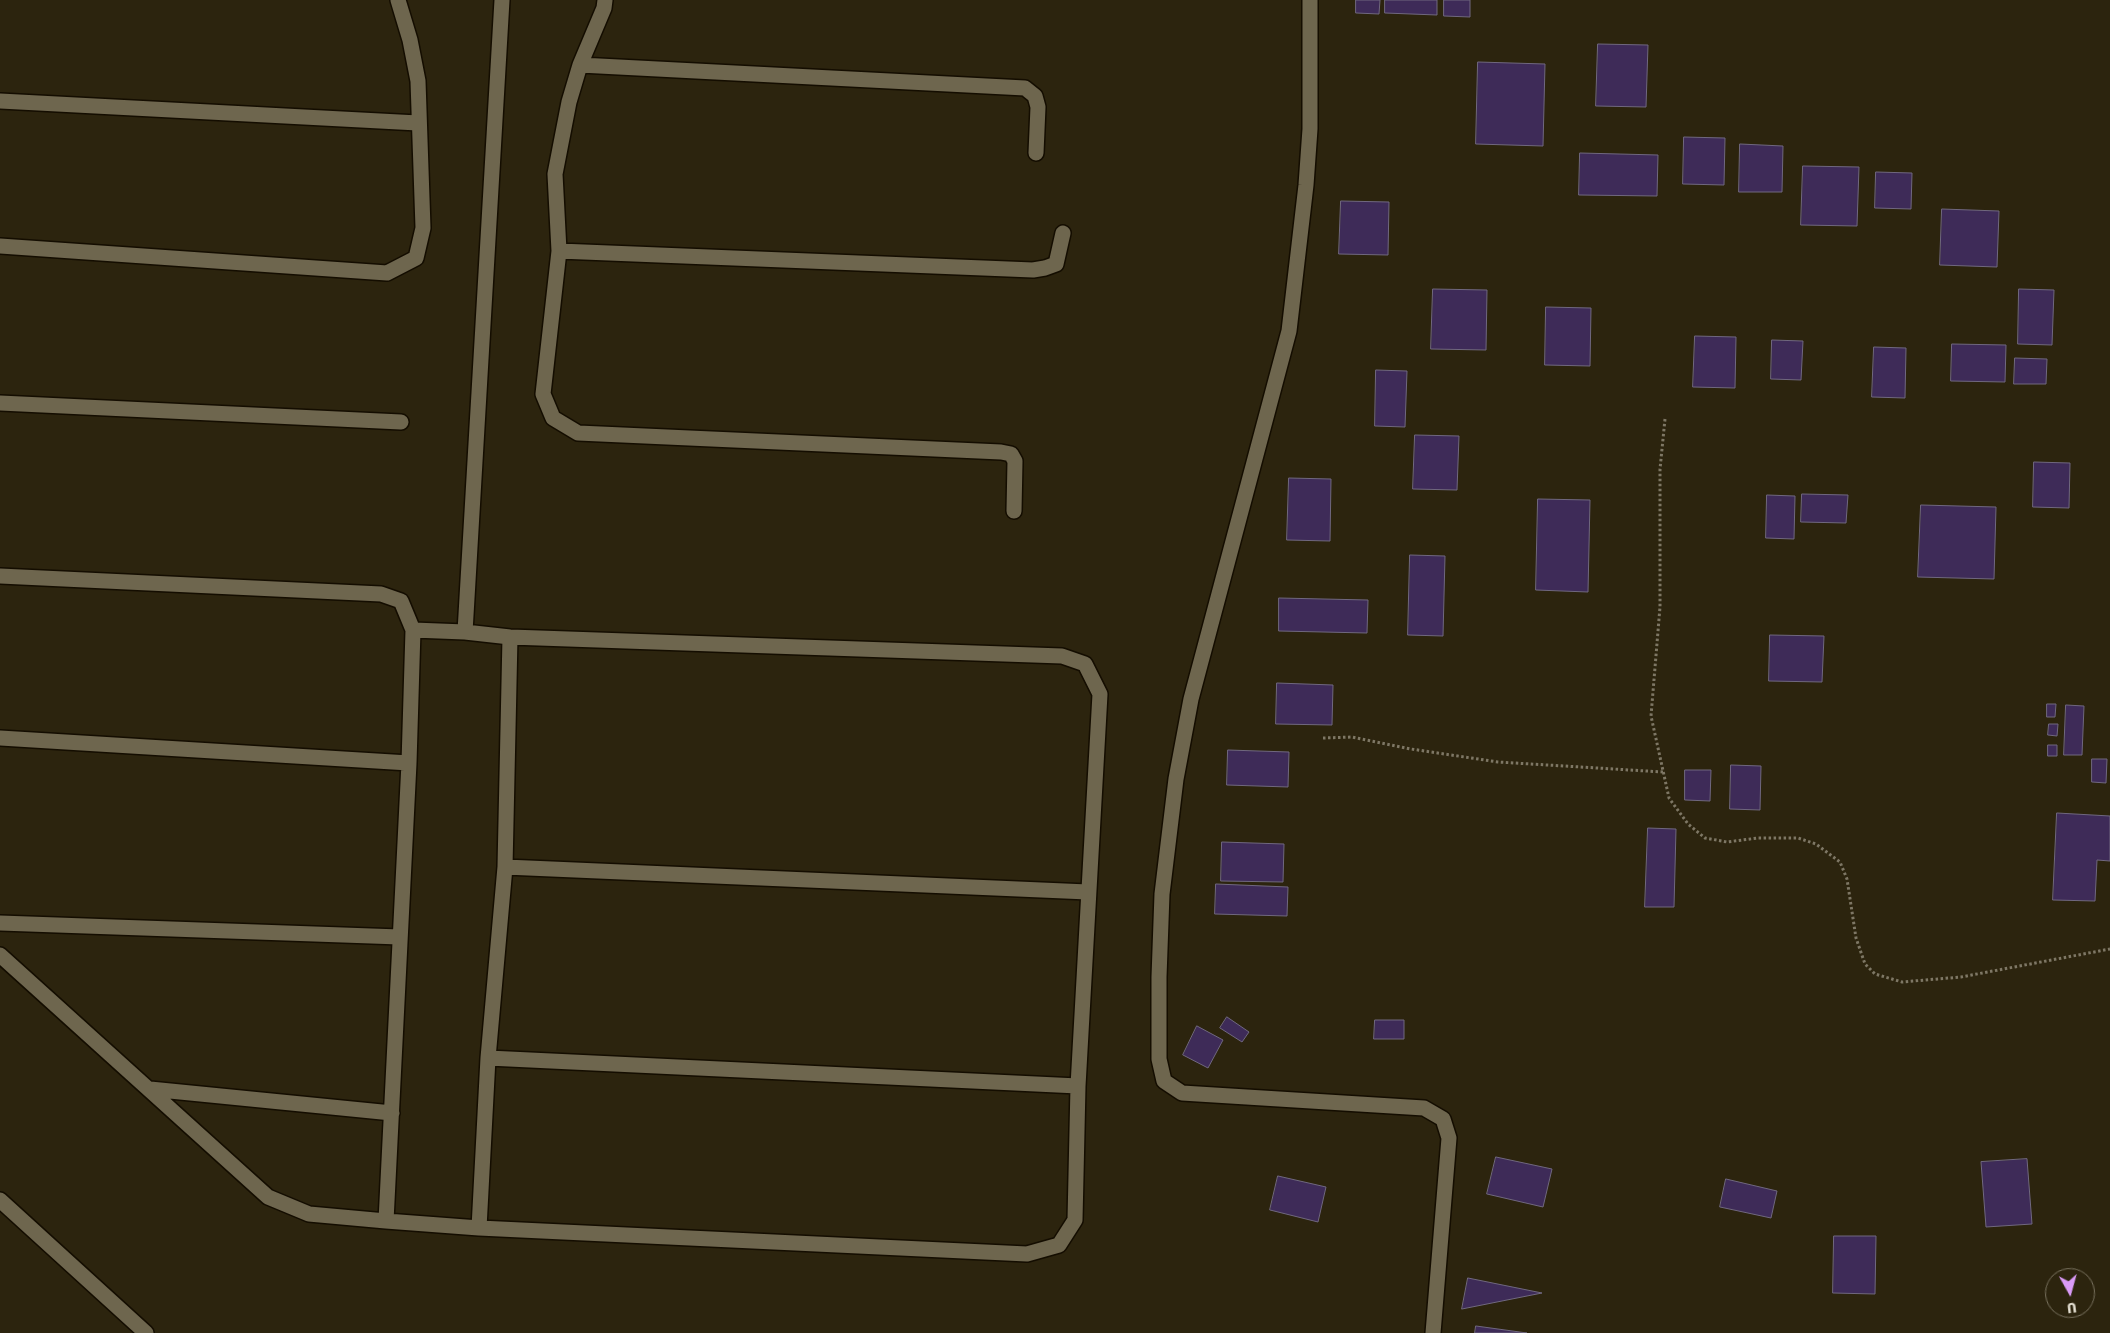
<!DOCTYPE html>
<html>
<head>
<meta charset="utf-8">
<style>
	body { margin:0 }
	#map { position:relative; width:2110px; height:1333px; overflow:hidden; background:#2c240e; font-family:"Fira Sans",sans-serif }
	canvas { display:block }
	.north { position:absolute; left:2045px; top:1268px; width:50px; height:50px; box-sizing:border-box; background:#2c240e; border:1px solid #78715e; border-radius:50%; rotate:173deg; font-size:14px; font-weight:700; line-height:20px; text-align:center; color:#e9e4d7 }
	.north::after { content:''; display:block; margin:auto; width:18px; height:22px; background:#da9af7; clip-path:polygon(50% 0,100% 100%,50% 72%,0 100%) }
</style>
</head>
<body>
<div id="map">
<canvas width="2110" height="1333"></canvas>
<div class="north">U</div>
</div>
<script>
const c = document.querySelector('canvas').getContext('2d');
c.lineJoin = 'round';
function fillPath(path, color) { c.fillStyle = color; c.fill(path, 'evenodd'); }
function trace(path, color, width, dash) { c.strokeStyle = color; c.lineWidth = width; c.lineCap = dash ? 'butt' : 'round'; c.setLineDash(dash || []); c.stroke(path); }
const building = new Path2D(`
	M1356,0H1380L1379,14L1356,13Z
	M1385,0H1437V15L1385,13Z
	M1444,0H1470V17L1444,16Z
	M1598,44L1648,45L1646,107L1596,106Z
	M1478,62L1545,64L1543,146L1476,144Z
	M1684,137L1725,138L1724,185L1683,184Z
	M1740,144L1783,146L1782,192H1739Z
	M1580,153L1658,155L1657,196L1579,195Z
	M1803,166L1859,167L1857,226L1801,225Z
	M1876,172L1912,173L1911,209L1875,208Z
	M1341,201L1389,202L1388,255L1339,254Z
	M1942,209L1999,211L1997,267L1940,265Z
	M1433,289L1487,290L1486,350L1431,349Z
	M2019,289L2054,290L2052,345L2018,344Z
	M1546,307L1591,308L1590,366L1545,365Z
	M1695,336L1736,337L1735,388L1693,387Z
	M1772,340L1803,341L1801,380L1771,379Z
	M1952,344L2006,345L2005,382L1951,381Z
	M1874,347L1906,348L1905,398L1872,397Z
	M2015,358L2047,359L2046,384H2014Z
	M1376,370L1407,371L1405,427L1375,426Z
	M1415,435L1459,436L1457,490L1413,489Z
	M2034,462L2070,463L2069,508L2033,507Z
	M1289,478L1331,479L1330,541L1287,540Z
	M1802,494L1848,495L1846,523L1801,522Z
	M1767,495L1795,496L1794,539L1766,538Z
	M1538,499L1590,500L1588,592L1536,590Z
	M1921,505L1996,507L1994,579L1918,577Z
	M1410,555L1445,556L1443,636L1408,635Z
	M1279,598L1368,600L1367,633L1279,631Z
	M1770,635L1824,636L1822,682L1769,681Z
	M1277,683L1333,685L1332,725L1276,724Z
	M2047,704H2056L2055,717H2047Z
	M2066,705L2084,706L2082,755H2064Z
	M2049,724H2058L2057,736L2048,735Z
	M2048,745H2057V756H2048Z
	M1228,750L1289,752L1288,787L1227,785Z
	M2092,759H2107L2106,783L2092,782Z
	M1731,765L1761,766L1760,810L1730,809Z
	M1685,770H1711L1710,801L1685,800Z
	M2057,813L2110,816V861L2097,860L2095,901L2053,900Z
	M1648,828L1676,829L1674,907H1645Z
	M1222,842L1284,844L1283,882L1221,881Z
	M1216,884L1288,887L1287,916L1215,914Z
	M1227,1017L1249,1032L1242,1042L1220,1028Z
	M1375,1020H1404V1039H1374Z
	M1197,1026L1223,1040L1208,1068L1183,1055Z
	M1496,1157L1552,1169L1543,1207L1487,1194Z
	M2027,1159L2032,1224L1986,1227L1981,1162Z
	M1278,1176L1326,1187L1318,1222L1270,1210Z
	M1726,1179L1777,1191L1771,1218L1720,1207Z
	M1834,1236H1876L1875,1294L1833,1293Z
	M1468,1278L1542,1293L1462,1309Z
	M1476,1326L1527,1333H1475Z`);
const path = new Path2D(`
	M1665,419L1660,469V607L1651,716L1669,798L1688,824L1705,838L1727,842L1758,838H1798L1816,844L1840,862L1847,879L1856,938L1865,964L1875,974L1902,982L1961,977L2110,949
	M1323,738L1352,737L1411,749L1498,762L1663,772`);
const minor = new Path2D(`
	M605,0L604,8L580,65L569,102L555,174L559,251L543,394L553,418L578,433L1001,452L1011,454L1015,461L1014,511
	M1310,0V129L1306,185L1289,331L1191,699L1176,779L1162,894L1159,977V1059L1164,1081L1182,1093L1424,1108L1443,1119L1449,1138L1433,1333
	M580,65L1025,88L1035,96L1038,107L1036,153
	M0,101L418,123
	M0,246L387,273L416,258L423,228L418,81L410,40L398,0
	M559,251L1033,270L1045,268L1056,264L1063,233
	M0,403L401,422
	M0,576L381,594L401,601L413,630L409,763L386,1221
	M465,632L502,0
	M0,738L409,763
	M505,867L1088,892
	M0,923L400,937
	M0,955L268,1197L309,1214L386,1221L479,1228L1027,1254L1059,1245L1075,1220L1078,1086L1100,694L1085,664L1062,656L510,637L465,632L413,630
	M488,1058L1078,1086
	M150,1089L392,1113
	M0,1200L146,1333
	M479,1228L488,1058L505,867L510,637`);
fillPath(building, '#3e2b58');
trace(building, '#70687f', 1);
trace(minor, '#140d00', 18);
trace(path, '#7e7765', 3, [2.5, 2.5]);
trace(minor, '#6e664e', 15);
</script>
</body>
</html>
